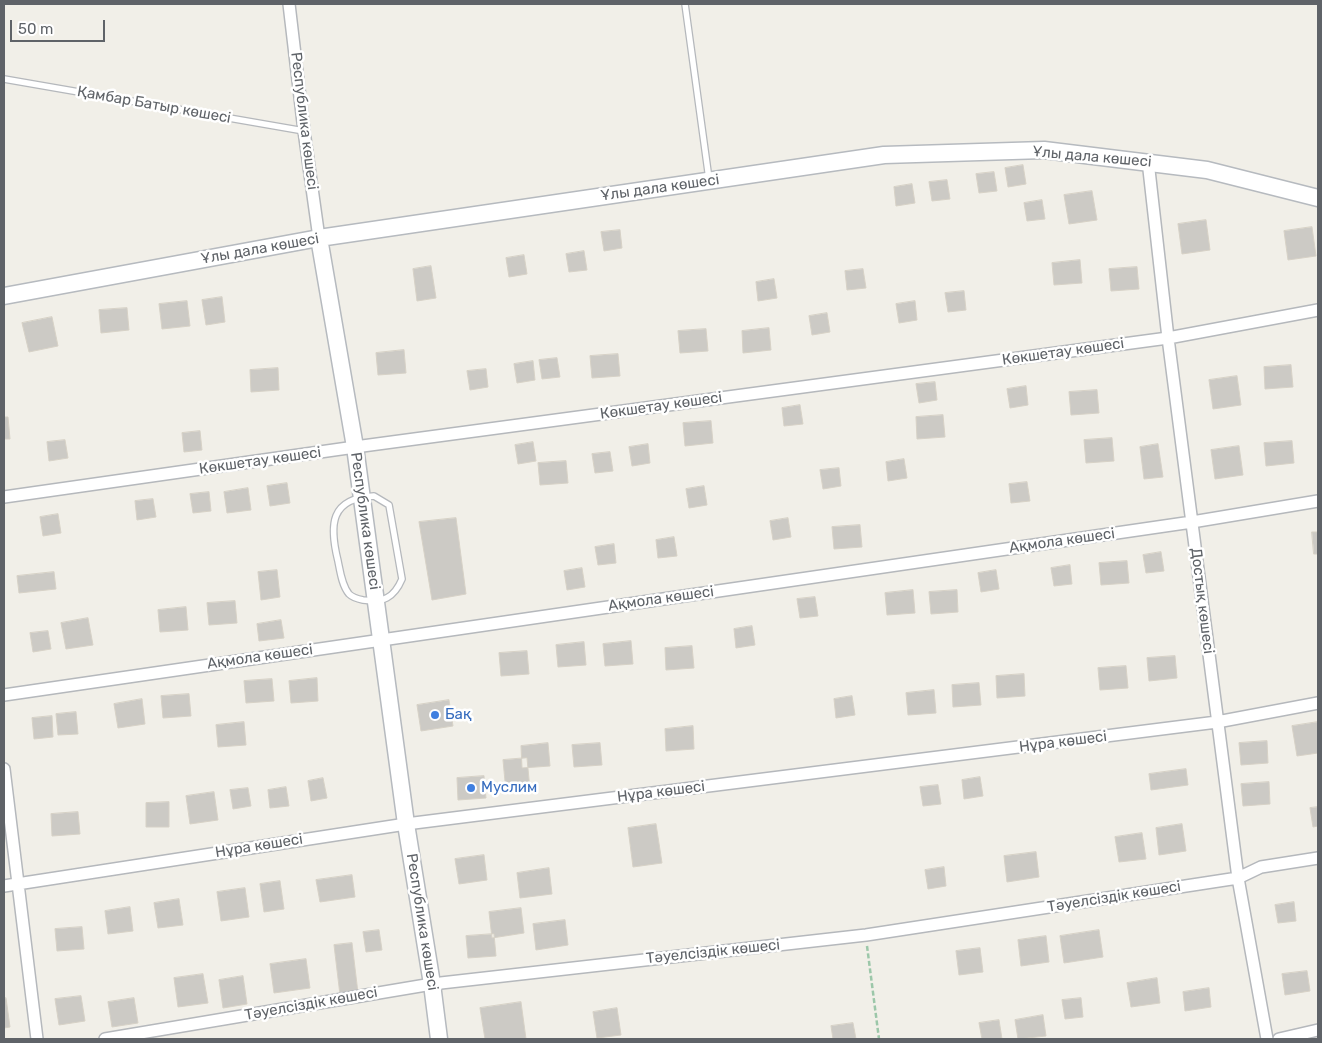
<!DOCTYPE html>
<html>
<head>
<meta charset="utf-8">
<style>
	body { margin:0 }
	#map { position:relative; width:1322px; height:1043px; overflow:hidden; background:#f1efe8; font-family:Rubik,sans-serif }
	canvas { display:block }
	.frame { position:absolute; inset:0; border:5px solid #5f6368; pointer-events:none }
	.scale { position:absolute; left:10px; top:20px; width:95px; height:22px; box-sizing:border-box; border:2px solid #5f6368; border-top:0; padding-left:6px; font-size:15px; line-height:18px; white-space:nowrap; color:#5f6368; -webkit-text-stroke:4px #fff; paint-order:stroke }
</style>
</head>
<body>
<div id="map">
<canvas width="1322" height="1043"></canvas>
<div class="frame"></div>
<div class="scale">50 m</div>
</div>
<script>
const c = document.querySelector('canvas').getContext('2d');
c.lineJoin = 'round';
function fillPath(path, color) { c.fillStyle = color; c.fill(path, 'evenodd'); }
function trace(path, color, width, dash) { c.strokeStyle = color; c.lineWidth = width; c.lineCap = dash ? 'butt' : 'round'; c.setLineDash(dash || []); c.stroke(path); }
function drawText(font, color, halo, rows, align = 'center') {
  c.font = font + ' Rubik,sans-serif'; c.lineWidth = 5; c.setLineDash([]); c.textBaseline = 'middle'; c.strokeStyle = halo; c.fillStyle = color; for (const [text, x, y, turn = 0] of rows) {
    c.save(); c.translate(x, y); c.rotate((+turn || 0) * Math.PI / 180); c.textAlign = isNaN(turn) ? turn : align; if (halo) c.strokeText(text, 0, 0); c.fillText(text, 0, 0); c.restore();
  }
}
const building = new Path2D(`
	M1023,165L1026,184L1008,187L1005,168Z
	M994,172L997,191L979,193L976,174Z
	M947,180L950,199L932,201L929,182Z
	M912,184L915,203L896,206L894,187Z
	M1092,191L1097,220L1069,224L1064,195Z
	M1042,200L1045,219L1027,221L1024,203Z
	M1206,220L1210,250L1182,254L1178,224Z
	M1312,227L1316,256L1288,260L1284,231Z
	M620,230L622,248L604,251L601,232Z
	M584,251L587,270L569,272L566,254Z
	M524,255L527,274L509,277L506,258Z
	M1080,260L1082,283L1054,285L1052,263Z
	M431,266L436,298L417,301L413,269Z
	M1137,267L1139,289L1111,291L1109,269Z
	M863,269L866,288L847,290L845,271Z
	M774,279L777,298L758,301L756,282Z
	M964,291L966,310L948,312L945,293Z
	M222,297L225,322L206,325L202,300Z
	M187,301L190,326L162,329L159,304Z
	M915,301L917,320L899,323L896,304Z
	M127,308L129,330L101,333L99,310Z
	M827,313L830,332L812,335L809,316Z
	M52,317L58,346L29,352L22,323Z
	M769,328L771,350L743,353L742,331Z
	M706,329L708,351L680,353L678,331Z
	M404,350L406,373L378,375L376,353Z
	M618,354L620,376L592,378L590,356Z
	M557,358L560,377L542,379L539,360Z
	M533,361L535,380L517,383L514,364Z
	M1291,365L1293,387L1265,389L1264,367Z
	M278,368L279,390L251,392L250,370Z
	M486,369L488,387L470,390L467,371Z
	M1237,376L1241,405L1213,409L1209,380Z
	M935,382L937,400L919,403L916,384Z
	M1026,386L1028,405L1010,408L1007,389Z
	M1097,390L1099,413L1071,415L1069,392Z
	M800,405L803,424L784,426L782,408Z
	M943,415L945,437L917,439L916,417Z
	M4,417H8L10,439H4Z
	M711,421L713,443L685,446L683,423Z
	M200,431L202,450L184,452L182,433Z
	M1112,438L1114,461L1086,463L1084,440Z
	M65,440L68,458L49,461L47,442Z
	M1292,441L1294,463L1266,466L1264,443Z
	M533,442L536,461L518,464L515,445Z
	M648,444L650,463L632,466L629,447Z
	M1158,444L1163,477L1144,479L1140,447Z
	M1239,446L1243,475L1215,479L1211,450Z
	M610,452L613,471L595,473L592,454Z
	M904,459L907,478L888,481L886,462Z
	M566,461L568,483L540,485L538,463Z
	M839,468L841,486L823,489L820,470Z
	M1027,482L1030,501L1011,503L1009,484Z
	M287,483L290,503L270,506L267,486Z
	M704,486L707,505L689,508L686,489Z
	M248,488L251,510L227,513L224,492Z
	M209,492L211,511L193,513L190,494Z
	M153,499L156,517L137,520L135,501Z
	M58,514L61,533L43,536L40,517Z
	M456,518L466,594L432,600L419,522Z
	M788,518L791,537L773,540L770,521Z
	M860,525L862,547L834,549L832,527Z
	M1312,532H1318V554H1314Z
	M674,537L677,556L658,558L656,540Z
	M614,544L616,563L598,565L595,547Z
	M1161,552L1164,571L1146,573L1143,555Z
	M1127,561L1129,583L1101,585L1099,563Z
	M1070,565L1072,584L1054,586L1051,568Z
	M582,568L585,587L567,590L564,571Z
	M277,570L280,597L261,600L258,572Z
	M996,570L999,589L981,592L978,573Z
	M54,572L56,589L19,593L17,576Z
	M913,590L915,613L887,615L885,593Z
	M957,590L958,612L931,614L929,592Z
	M815,597L818,616L800,618L797,599Z
	M235,601L237,623L209,625L207,603Z
	M186,607L188,630L160,632L158,610Z
	M88,618L93,645L66,649L61,623Z
	M281,620L284,638L259,641L257,624Z
	M752,626L755,645L736,648L734,629Z
	M48,631L51,649L33,652L30,633Z
	M631,641L633,664L605,666L603,644Z
	M584,642L586,665L558,667L556,645Z
	M692,646L694,668L666,670L665,648Z
	M527,651L529,674L501,676L499,653Z
	M1175,656L1177,678L1149,681L1147,658Z
	M1126,666L1128,688L1100,690L1098,668Z
	M1024,674L1025,696L997,698L996,676Z
	M317,678L318,701L291,703L289,681Z
	M272,679L274,701L246,703L244,681Z
	M979,683L981,705L953,707L952,685Z
	M934,690L936,713L908,715L906,693Z
	M189,694L191,716L163,718L161,696Z
	M852,696L855,715L836,718L834,699Z
	M142,699L145,724L118,728L114,704Z
	M449,700L453,726L421,731L417,705Z
	M76,712L78,734L58,735L56,714Z
	M52,716L53,737L34,739L32,718Z
	M244,722L246,745L218,747L216,725Z
	M1318,722V753L1297,756L1292,726Z
	M693,726L694,749L666,751L665,729Z
	M1267,741L1268,763L1241,765L1239,743Z
	M548,743L550,766L522,768L521,746Z
	M600,743L602,765L574,767L572,745Z
	M527,758L530,790L506,792L503,760Z
	M1186,769L1188,785L1151,790L1149,774Z
	M484,776L486,798L458,800L457,778Z
	M980,777L983,796L964,799L962,780Z
	M323,778L327,798L311,801L308,781Z
	M1269,782L1270,804L1243,806L1241,784Z
	M938,785L941,804L923,806L920,787Z
	M286,787L289,806L270,808L268,790Z
	M248,788L251,806L233,809L230,790Z
	M214,792L218,820L190,824L186,796Z
	M169,802V827H146V803Z
	M1318,807V826L1313,827L1310,808Z
	M78,812L80,834L52,836L51,814Z
	M656,824L662,863L633,867L628,828Z
	M1182,824L1186,851L1159,855L1156,828Z
	M1142,833L1146,859L1119,862L1115,837Z
	M1036,852L1039,877L1007,882L1004,856Z
	M484,855L487,880L459,884L455,859Z
	M944,867L946,886L928,889L925,870Z
	M549,868L552,894L520,898L517,873Z
	M352,875L355,897L320,902L316,880Z
	M280,881L284,909L264,912L260,884Z
	M245,888L249,917L221,921L217,892Z
	M179,899L183,925L158,928L154,903Z
	M1294,902L1296,921L1278,923L1275,905Z
	M130,907L133,931L108,934L105,911Z
	M521,908L524,933L492,938L489,912Z
	M565,920L568,945L536,950L533,924Z
	M82,927L84,949L57,951L55,929Z
	M379,930L382,950L366,952L363,932Z
	M1099,930L1103,957L1064,963L1060,936Z
	M494,934L496,956L468,958L466,936Z
	M1046,936L1049,962L1021,966L1018,940Z
	M352,943L358,993L340,995L334,945Z
	M980,948L983,972L959,975L956,951Z
	M306,959L310,988L274,993L270,964Z
	M1307,971L1310,991L1285,995L1282,974Z
	M203,974L208,1003L178,1007L174,978Z
	M243,976L247,1004L223,1008L219,980Z
	M1157,978L1160,1003L1131,1007L1127,983Z
	M1209,988L1211,1007L1185,1011L1183,992Z
	M81,996L85,1021L59,1025L55,999Z
	M6,998L10,1027L4,1028V999Z
	M134,998L138,1023L112,1027L108,1002Z
	M1081,998L1083,1017L1065,1019L1062,1000Z
	M521,1002L526,1039H485L480,1008Z
	M617,1008L621,1035L597,1038L593,1012Z
	M1043,1015L1046,1036L1018,1039L1015,1020Z
	M999,1020L1002,1039H982L979,1023Z
	M853,1023L856,1039H833L831,1026Z`);
const path = new Path2D(`
	M867,946L879,1039`);
const lane = new Path2D(`
	M685,4L709,179
	M4,79L304,131
	M374,496L389,505L402,579C394,598 383,603 363,600C358,599 353,598 349,594C342,586 340,571 338,561C329,525 330,498 374,496Z`);
const street = new Path2D(`
	M289,4L304,131L319,238
	M1148,161L1168,338L1238,878L1267,1039
	M4,497L355,447L1168,338L1318,310
	M4,695L1192,522L1318,501
	M4,769L37,1039
	M4,886L406,824L1217,722L1318,703
	M105,1039L432,984L866,935L1238,878L1261,867L1318,858
	M1279,1039L1318,1030`);
const secondary = new Path2D(`
	M319,238L355,447L406,824L432,984L439,1039
	M4,296L319,238L884,155L1044,150L1207,170L1318,198`);
const markers = [
	[435,715,5,"#3f7fe0"],
	[471,788,5,"#3f7fe0"]
];
const streetNames = [
	["Қамбар Батыр көшесі",154,105,10],
	["Республика көшесі",304,121,83],
	["Ұлы дала көшесі",1092,157,5],
	["Ұлы дала көшесі",660,188,-8],
	["Ұлы дала көшесі",260,249,-10],
	["Көкшетау көшесі",1063,352,-8],
	["Көкшетау көшесі",661,406,-8],
	["Көкшетау көшесі",260,461,-8],
	["Республика көшесі",365,521,82],
	["Ақмола көшесі",1062,541,-8],
	["Ақмола көшесі",661,599,-8],
	["Достық көшесі",1202,601,83],
	["Ақмола көшесі",260,657,-8],
	["Нұра көшесі",1063,742,-7],
	["Нұра көшесі",661,792,-7],
	["Нұра көшесі",259,846,-9],
	["Тәуелсіздік көшесі",1114,897,-9],
	["Республика көшесі",422,922,81],
	["Тәуелсіздік көшесі",713,952,-6],
	["Тәуелсіздік көшесі",311,1004,-10]
];
const shopNames = [
	["Бақ",445,715],
	["Муслим",481,788]
];
fillPath(building, '#cccac5');
trace(building, '#d6d1c6', 1);
trace(lane, '#b5b8bc', 8);
trace(street, '#b5b8bc', 14);
trace(secondary, '#b6babf', 19);
trace(path, '#9cc7a9', 2.5, [5, 2.5]);
trace(lane, '#fff', 5.5);
trace(street, '#fff', 11);
trace(secondary, '#fff', 16);
for (const [x, y, r, color] of markers) { const dot = new Path2D(); dot.arc(x, y, r, 0, 2 * Math.PI); c.fillStyle = color; c.fill(dot); trace(dot, '#fff', 2); }
drawText('15px', '#5f6368', '#fff', streetNames);
drawText('15px', '#366cbe', '#fff', shopNames, 'left');
</script>
</body>
</html>
